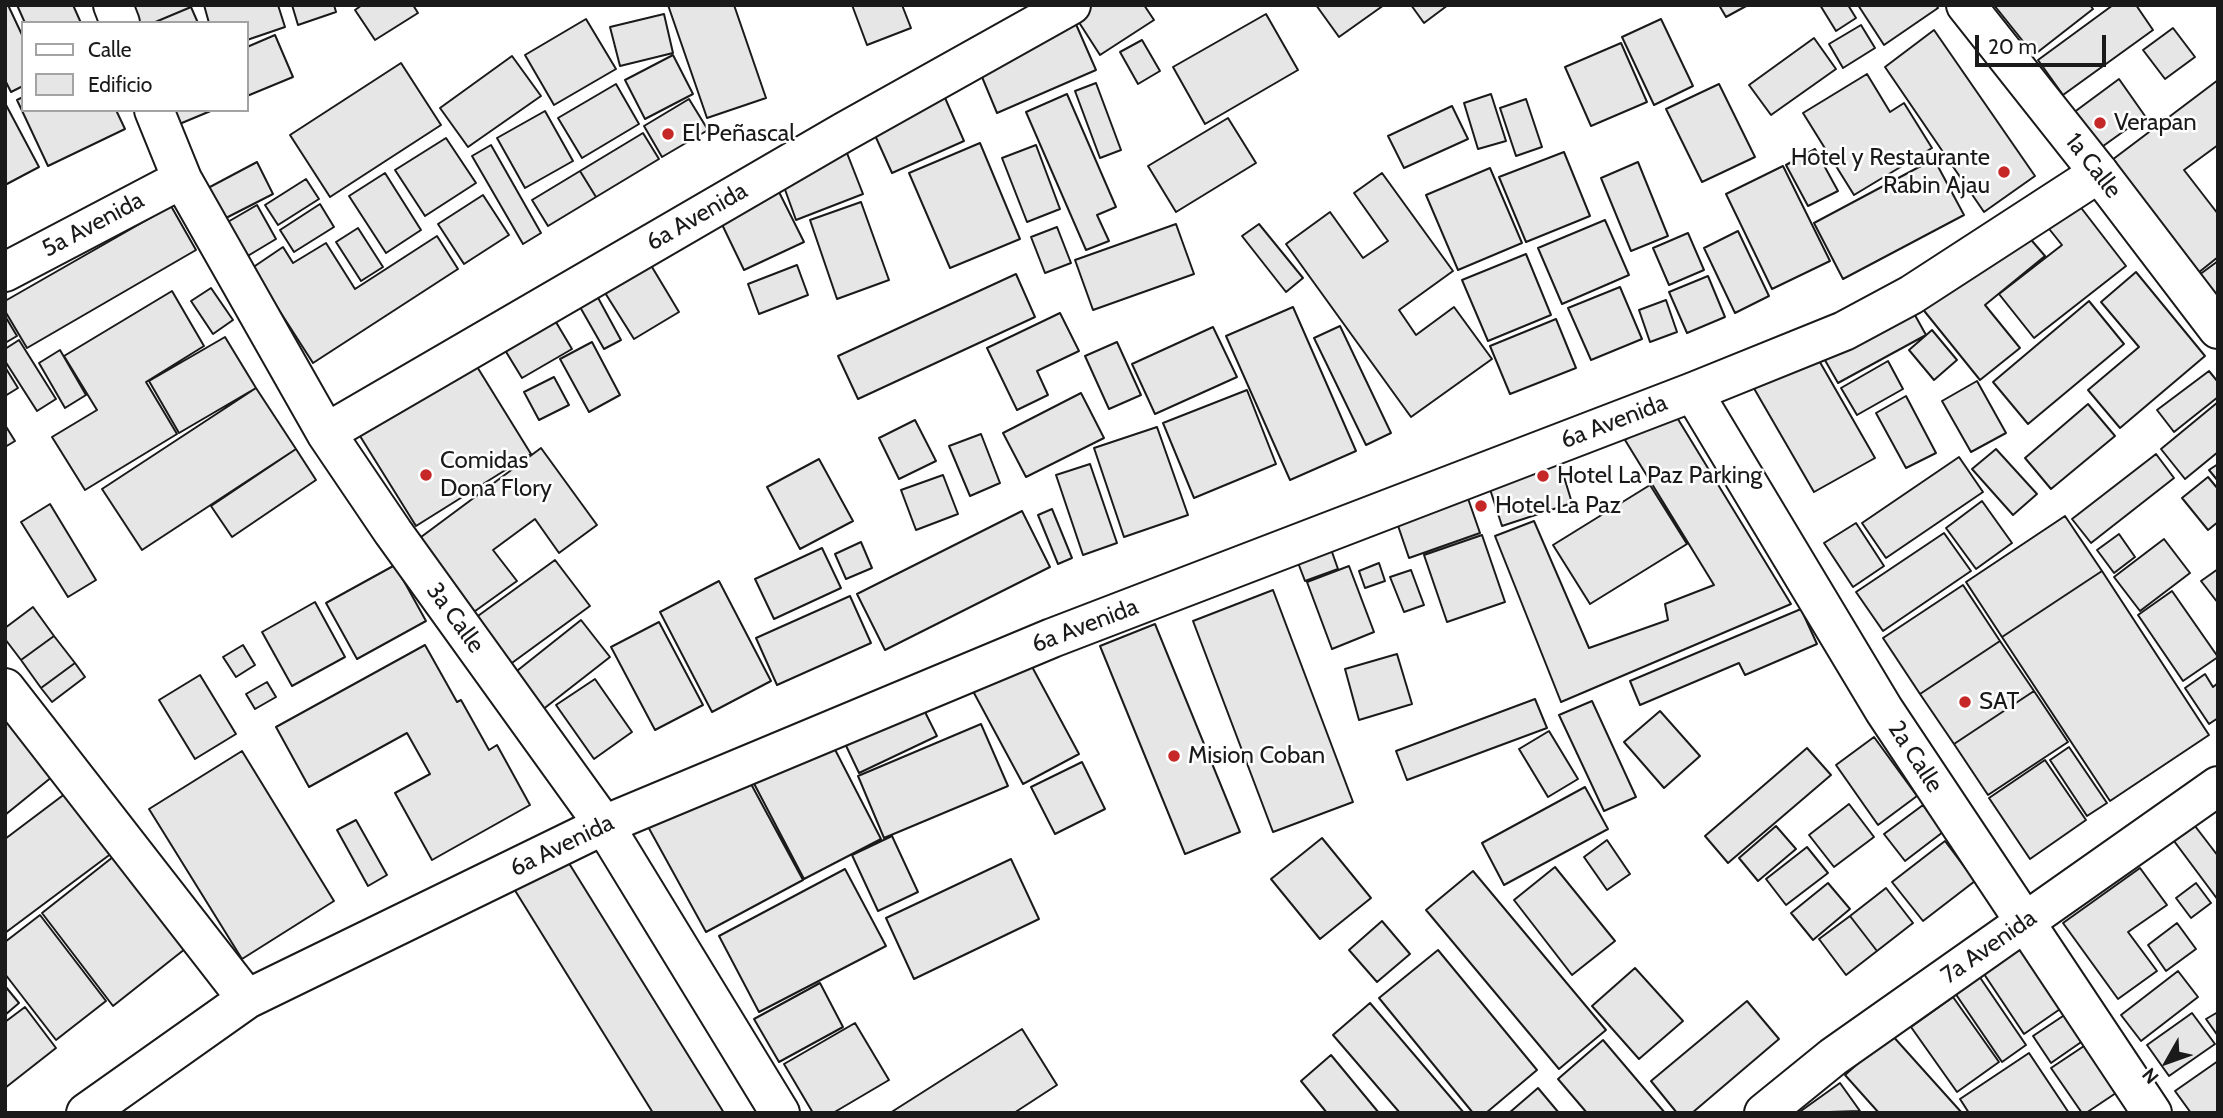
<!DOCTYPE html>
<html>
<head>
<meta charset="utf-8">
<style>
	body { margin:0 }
	#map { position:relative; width:2223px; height:1118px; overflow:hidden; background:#fff; font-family:Cabin,sans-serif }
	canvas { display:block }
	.frame { position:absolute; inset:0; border:7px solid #1a1a1a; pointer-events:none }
	.legend { position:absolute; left:21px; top:21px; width:228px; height:91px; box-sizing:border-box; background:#fff; border:2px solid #a3a3a3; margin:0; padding:9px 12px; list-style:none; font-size:21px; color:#1a1a1a }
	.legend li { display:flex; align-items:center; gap:14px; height:35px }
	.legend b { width:35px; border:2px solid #a3a3a3 }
	.north { position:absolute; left:2132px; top:1027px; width:70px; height:70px; -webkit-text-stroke:5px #fff; paint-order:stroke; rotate:230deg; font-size:19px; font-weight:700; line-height:28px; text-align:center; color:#1a1a1a }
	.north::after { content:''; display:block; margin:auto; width:24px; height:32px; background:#1a1a1a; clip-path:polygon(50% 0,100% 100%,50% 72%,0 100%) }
	.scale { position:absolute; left:1975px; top:35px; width:131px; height:32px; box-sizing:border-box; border:4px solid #1a1a1a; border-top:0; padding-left:9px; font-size:21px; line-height:24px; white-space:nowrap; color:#1a1a1a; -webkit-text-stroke:5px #fff; paint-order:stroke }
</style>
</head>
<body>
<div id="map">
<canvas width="2223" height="1118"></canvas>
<div class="frame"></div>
<ul class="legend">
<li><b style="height:9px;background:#fff"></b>Calle</li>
<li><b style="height:19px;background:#e6e6e6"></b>Edificio</li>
</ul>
<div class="north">N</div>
<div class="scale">20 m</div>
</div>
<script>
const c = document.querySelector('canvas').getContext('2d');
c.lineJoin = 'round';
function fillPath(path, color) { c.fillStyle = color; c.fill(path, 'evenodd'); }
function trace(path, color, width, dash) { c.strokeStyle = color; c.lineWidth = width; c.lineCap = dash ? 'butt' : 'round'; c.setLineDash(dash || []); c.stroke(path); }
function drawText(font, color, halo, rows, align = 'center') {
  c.font = font + ' Cabin,sans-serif'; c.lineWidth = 5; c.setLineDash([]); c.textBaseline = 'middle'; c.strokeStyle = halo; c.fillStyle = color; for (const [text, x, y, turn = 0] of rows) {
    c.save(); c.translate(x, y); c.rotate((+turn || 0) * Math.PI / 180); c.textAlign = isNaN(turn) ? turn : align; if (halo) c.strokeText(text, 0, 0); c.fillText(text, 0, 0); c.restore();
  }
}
const building = new Path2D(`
	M5,5H8L23,37V86L11,92L5,80Z
	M17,5H73L81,23H25Z
	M126,5H191V7L153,23H133Z
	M204,5H278L285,27L247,40V23H209Z
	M292,5H334L336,12L298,25Z
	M362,5H413L418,13L375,40L355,10Z
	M668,5H734L766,98L707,118Z
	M852,5H902L911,28L867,45Z
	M1086,5H1144L1154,20L1100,55L1073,13Z
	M1316,5H1384L1339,37Z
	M1411,5H1448L1424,23Z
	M1719,5H1748L1726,17Z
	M1820,5H1848L1856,18L1836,31Z
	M1858,5H1936L1938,8L1884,45Z
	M1994,5H2090L2093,9L2034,55Z
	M2113,5H2136L2153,30L2063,95L2038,60Z
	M191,7L198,23H153Z
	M664,14L673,53L620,66L610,27Z
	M1266,14L1298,70L1205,124L1173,67Z
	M586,19L616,69L554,105L525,55Z
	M1661,19L1693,86L1654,105L1622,37Z
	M1075,22L1096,70L997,113L977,65Z
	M1861,25L1875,48L1843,68L1829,44Z
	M2173,28L2195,57L2165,79L2143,50Z
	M1934,30L2035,176L1984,212L1885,67Z
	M275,35L293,77L247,96V47Z
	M1814,38L1836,69L1771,115L1749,85Z
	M1142,40L1160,71L1138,84L1120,52Z
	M1621,43L1647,102L1591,126L1565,67Z
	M673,55L693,94L645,119L625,80Z
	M512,56L541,96L468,147L440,108Z
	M401,63L441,125L330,197L290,135Z
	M1867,74L1890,112L1904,103L1932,148L1854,195L1803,113Z
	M2119,79L2145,116L2099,149L2073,113Z
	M2218,80V145L2184,170L2218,214V257L2198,273L2112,160Z
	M1096,83L1121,150L1100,158L1075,91Z
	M616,84L639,124L582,158L558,118Z
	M1719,84L1755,157L1702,182L1666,109Z
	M942,91L964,141L892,173L869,122Z
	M1067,94L1116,207L1097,215L1109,241L1086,250L1026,112Z
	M1491,94L1506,141L1478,149L1464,103Z
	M23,97V110H116L125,129L48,166L17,100Z
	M689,99L708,130L662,157L644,126Z
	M1526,99L1542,147L1516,156L1500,108Z
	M5,103L39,167L5,185Z
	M1452,106L1468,139L1404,168L1388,136Z
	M170,110H213L177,125Z
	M545,111L573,161L525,188L497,138Z
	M1228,118L1256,163L1176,212L1148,166Z
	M643,133L659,159L596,197L580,171Z
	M446,138L476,183L425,216L395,170Z
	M980,143L1020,239L950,268L909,173Z
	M491,145L541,233L523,244L472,156Z
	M1036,145L1060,209L1027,222L1002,158Z
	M845,148L863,194L796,220L779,173Z
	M1815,149L1838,191L1808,206L1786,165Z
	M1564,152L1590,216L1526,242L1499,177Z
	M1934,159L1964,215L1843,279L1814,223Z
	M257,162L273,194L224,219L208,188Z
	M1638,162L1668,236L1631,251L1601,178Z
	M1783,166L1830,261L1772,289L1726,194Z
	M1490,168L1522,243L1458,270L1426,195Z
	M580,171L596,197L548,226L532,200Z
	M385,173L421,230L386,253L349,196Z
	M1382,173L1453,271L1399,310L1416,335L1454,307L1492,359L1411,417L1286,244L1330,212L1363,258L1388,241L1354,193Z
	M306,179L319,199L278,225L265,205Z
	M775,184L804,242L744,270L716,212Z
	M483,195L509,235L464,264L438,224Z
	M2072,196L2126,266L2034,338L1999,294L2062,245L2042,220Z
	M861,202L889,280L837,299L810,220Z
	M320,204L334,227L294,252L280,230Z
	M257,205L276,239L246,257L226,223Z
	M171,206L196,250L27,348L5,311V301Z
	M1605,220L1629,275L1562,304L1538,248Z
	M1176,224L1194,274L1093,310L1075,260Z
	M1259,224L1303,278L1286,292L1242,236Z
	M1057,227L1071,263L1045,273L1031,237Z
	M358,228L383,267L361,281L336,242Z
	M2021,228L2045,256L1985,305L2020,348L1980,380L1917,302Z
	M1738,231L1769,296L1735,313L1704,248Z
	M1688,233L1704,270L1669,285L1653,248Z
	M437,236L458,269L313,363L252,268L283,247L293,263L326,243L355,289Z
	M643,252L679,312L634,339L597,280Z
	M1526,254L1551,315L1488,341L1462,280Z
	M2218,261V301L2199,275Z
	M797,265L808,295L759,314L748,284Z
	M2136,272L2205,356L2120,428L2088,390L2139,347L2101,302Z
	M1016,274L1035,317L858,399L838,356Z
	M1708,276L1725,317L1687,333L1669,292Z
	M590,283L621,340L604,349L572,293Z
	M1620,287L1642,339L1591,360L1568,308Z
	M211,288L233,320L213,334L191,301Z
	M172,291L204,346L146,382L177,434L85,490L52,437L97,410L64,356Z
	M1906,299L1926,335L1838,383L1818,348Z
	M1666,300L1677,332L1650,342L1639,310Z
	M2089,301L2124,344L2028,424L1993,382Z
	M547,307L572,349L522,378L497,337Z
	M1293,307L1356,451L1290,480L1226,336Z
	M1060,313L1079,351L1037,371L1048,395L1017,410L987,348Z
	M5,316L17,336L5,343Z
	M1556,319L1576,368L1510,394L1490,346Z
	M1340,326L1391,433L1366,445L1314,338Z
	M1213,327L1237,377L1155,414L1132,364Z
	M1932,330L1957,360L1934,380L1909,350Z
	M225,337L256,388L179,433L149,381Z
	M19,340L56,399L37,411L5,361V349Z
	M592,342L620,395L589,412L560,359Z
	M1117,342L1141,395L1109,409L1085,356Z
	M60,350L86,395L65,408L39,363Z
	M1813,350L1875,458L1814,492L1752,385Z
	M471,357L531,454L416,526L355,428Z
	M1888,361L1903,389L1857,415L1841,388Z
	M5,367L18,388L5,396Z
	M2209,371L2218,382V397L2174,432L2157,410Z
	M554,377L569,405L539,420L524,392Z
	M1977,381L2006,433L1971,452L1942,401Z
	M256,388L296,449L142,550L102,489Z
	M1247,390L1276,464L1194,498L1163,423Z
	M1081,393L1104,438L1026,477L1003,433Z
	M1906,396L1936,453L1906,468L1876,413Z
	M2218,402V452L2185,479L2161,449Z
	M2088,404L2115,436L2051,489L2025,458Z
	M1673,411L1791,604L1561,702L1495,536L1534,521L1589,648L1668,620L1665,604L1714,585L1625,440Z
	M915,420L936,461L899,479L879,438Z
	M5,425L15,441L5,447Z
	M1157,427L1188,515L1124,537L1094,448Z
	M981,434L1000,483L970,496L949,446Z
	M541,448L597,525L559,553L535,519L493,550L517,581L471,614L417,540Z
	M296,449L316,480L232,537L211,506Z
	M1996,449L2037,494L2013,515L1972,469Z
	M2156,454L2174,478L2091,543L2072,519Z
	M1558,457L1572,503L1502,526L1487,480Z
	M1959,457L1983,492L1886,558L1862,523Z
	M819,459L853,521L800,549L767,487Z
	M1090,464L1117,543L1083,555L1056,475Z
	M2218,464V481L2209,470Z
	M943,475L958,514L916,530L901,490Z
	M2208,477L2218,489V522L2208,530L2182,498Z
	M1650,485L1687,544L1590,604L1553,545Z
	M1464,487L1480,533L1409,558L1393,511Z
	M1982,501L2012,543L1976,569L1946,528Z
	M50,504L96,580L68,597L21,522Z
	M1052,509L1072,558L1058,564L1038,515Z
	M1022,511L1050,567L885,650L857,594Z
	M2065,516L2102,571L2002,637L1966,582Z
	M1856,523L1884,566L1853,587L1824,543Z
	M1944,533L1971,571L1883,631L1856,592Z
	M2119,534L2135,557L2114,573L2097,550Z
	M1326,535L1338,569L1305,581L1292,547Z
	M1482,535L1505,602L1447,622L1424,555Z
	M2164,539L2190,573L2140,611L2114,577Z
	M861,542L872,568L846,579L835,554Z
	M822,548L841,588L774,619L755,579Z
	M555,560L590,606L505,668L471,621Z
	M1379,563L1385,581L1365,588L1359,571Z
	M395,565L426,621L357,659L326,603Z
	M1349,566L1374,632L1332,649L1307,582Z
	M2218,569V603L2201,581Z
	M1411,570L1424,605L1404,612L1390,577Z
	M2102,571L2209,735L2110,801L2002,637Z
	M719,581L771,681L712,712L660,612Z
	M1963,585L2000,641L1920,694L1883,638Z
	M1273,590L1353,802L1273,832L1193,621Z
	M2172,591L2218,657L2183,681L2138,615Z
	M850,596L871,643L777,685L756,638Z
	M315,602L345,657L292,686L262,632Z
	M33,607L54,636L21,660L5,639V628Z
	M1801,609L1817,644L1745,675L1739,663L1640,705L1630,681Z
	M581,620L610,657L537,714L508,678Z
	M659,622L703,705L655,730L611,647Z
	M1155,624L1240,832L1185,854L1100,646Z
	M54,636L75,663L41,688L21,660Z
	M2000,641L2034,691L1954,744L1920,694Z
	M243,645L255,665L236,677L223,657Z
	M425,645L457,702L461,700L489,750L497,745L530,805L432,860L395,793L430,774L407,733L309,787L276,727Z
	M1023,650L1079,754L1023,784L967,680Z
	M1397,654L1412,704L1359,720L1345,669Z
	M75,663L85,677L52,702L41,688Z
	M2205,674L2213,687L2218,683V718L2209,724L2185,688Z
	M200,675L236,734L195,759L159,700Z
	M595,679L632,732L594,759L556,705Z
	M267,682L276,697L255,709L246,694Z
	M2034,691L2068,742L1988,795L1954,744Z
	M917,696L937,736L859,773L840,733Z
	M1535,699L1547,728L1407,780L1396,751Z
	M1592,701L1636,797L1604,811L1559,715Z
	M1660,711L1700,756L1664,788L1624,742Z
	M5,718L58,772L5,815Z
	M981,724L1008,786L884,838L858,776Z
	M1549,731L1578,779L1548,797L1519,749Z
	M827,734L881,839L804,879L749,774Z
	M1874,737L1917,796L1878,825L1836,765Z
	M2069,747L2107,803L2087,816L2050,760Z
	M1807,748L1831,775L1728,863L1705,836Z
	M242,751L334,901L242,959L149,809Z
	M2045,760L2086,820L2030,859L1989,798Z
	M1082,762L1105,809L1055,834L1031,787Z
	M744,771L803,880L706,932L646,823Z
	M1585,787L1608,829L1504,885L1482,843Z
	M70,790L116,850L5,933V839Z
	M1849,804L1874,837L1834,867L1809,835Z
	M1923,805L1943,832L1905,861L1884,834Z
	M356,820L387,875L368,886L337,830Z
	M1776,826L1796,849L1758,881L1739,858Z
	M2195,826L2218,856V900L2174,841Z
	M892,836L918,892L878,911L852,855Z
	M1322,838L1371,898L1320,939L1271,879Z
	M1607,840L1630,874L1607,890L1584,857Z
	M1945,841L1975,881L1923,921L1892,882Z
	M1807,847L1828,873L1786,905L1766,879Z
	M562,852L724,1113H653L511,884Z
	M118,853L190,945L113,1006L42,913Z
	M1011,859L1039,919L914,979L886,918Z
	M1555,867L1615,941L1572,975L1514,900Z
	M2140,868L2167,905L2128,932L2157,971L2118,999L2063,923Z
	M845,869L886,946L759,1012L719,936Z
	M1473,871L1606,1030L1559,1069L1426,910Z
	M1828,883L1850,909L1813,940L1791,913Z
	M2196,883L2211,903L2191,918L2176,898Z
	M1886,888L1913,923L1877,951L1850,916Z
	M40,915L106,1001L56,1040L5,974V942Z
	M1850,916L1877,951L1846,975L1819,939Z
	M1382,921L1410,954L1377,982L1349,950Z
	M2177,923L2196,949L2166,971L2148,945Z
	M2016,939L2063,1007L2024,1034L1978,965Z
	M1438,950L1537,1070L1486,1113H1473L1379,998Z
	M1635,968L1683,1021L1639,1059L1592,1006Z
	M2178,971L2198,997L2141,1041L2121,1015Z
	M1979,976L2026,1045L2002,1062L1955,993Z
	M820,983L843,1027L779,1062L754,1019Z
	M5,986L19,1003L5,1015Z
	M1953,997L1999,1062L1957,1092L1911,1027Z
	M1747,1001L1779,1039L1692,1113H1677L1651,1081Z
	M1370,1003L1464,1113H1400L1333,1035Z
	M25,1007L56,1048L5,1088V1022Z
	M2069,1012L2087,1038L2051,1063L2033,1036Z
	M2218,1012V1036L2206,1019Z
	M2192,1013L2215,1044L2169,1076L2147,1045Z
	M855,1023L889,1080L833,1113H813L784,1064Z
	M1022,1029L1057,1085L1014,1113H890Z
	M1891,1034L1962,1113H1879L1845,1075Z
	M1603,1040L1665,1113H1587L1558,1079Z
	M2090,1042L2122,1089L2086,1113H2082L2051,1068Z
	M2029,1053L2069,1113H1969L1960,1099Z
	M1331,1055L1379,1113H1327L1301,1081Z
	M2218,1061V1113H2191L2175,1091Z
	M1840,1083L1860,1111L1798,1113Z
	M1538,1088L1559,1113H1509Z`);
const minor = new Path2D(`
	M113,5L120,23
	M154,110L182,179L326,433L393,532L604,825L780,1113
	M5,272L182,179
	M1693,392L1884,710L2152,1113
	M326,433L844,132L1071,5
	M5,688L247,999
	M86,1113L247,999L604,825L1052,638L1693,392L1844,331L1911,295L2099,173
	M1764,1113L1833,1057L2218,786`);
const major = new Path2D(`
	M1966,5L2099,173L2218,329`);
const markers = [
	[2100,123,7,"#c62828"],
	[668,134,7,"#c62828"],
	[2004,172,7,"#c62828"],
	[426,475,7,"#c62828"],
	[1543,476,7,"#c62828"],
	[1481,506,7,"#c62828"],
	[1965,702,7,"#c62828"],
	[1174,756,7,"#c62828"]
];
const poiNames = [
	["Verapan",2114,123],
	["El Peñascal",682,134],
	["Hotel y Restaurante",1990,158,"right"],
	["Rabin Ajau",1990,186,"right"],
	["Comidas",440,461],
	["Dona Flory",440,489],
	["Hotel La Paz Parking",1557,476],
	["Hotel La Paz",1495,506],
	["SAT",1979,702],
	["Mision Coban",1188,756]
];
const streetNames = [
	["1a Calle",2093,166,52],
	["6a Avenida",697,217,-30],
	["5a Avenida",93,225,-28],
	["6a Avenida",1614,422,-21],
	["3a Calle",455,618,54],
	["6a Avenida",1085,626,-21],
	["2a Calle",1915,757,57],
	["6a Avenida",562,846,-26],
	["7a Avenida",1989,947,-35]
];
fillPath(building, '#e6e6e6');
trace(building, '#1a1a1a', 2);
trace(minor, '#1a1a1a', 42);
trace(major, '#1a1a1a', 42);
trace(minor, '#fff', 38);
trace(major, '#fff', 38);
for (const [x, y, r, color] of markers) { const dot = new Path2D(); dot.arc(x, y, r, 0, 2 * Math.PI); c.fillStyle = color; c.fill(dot); trace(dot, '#fff', 2.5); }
drawText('24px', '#1a1a1a', '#fff', poiNames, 'left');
drawText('24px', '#1a1a1a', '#fff', streetNames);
</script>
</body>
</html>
